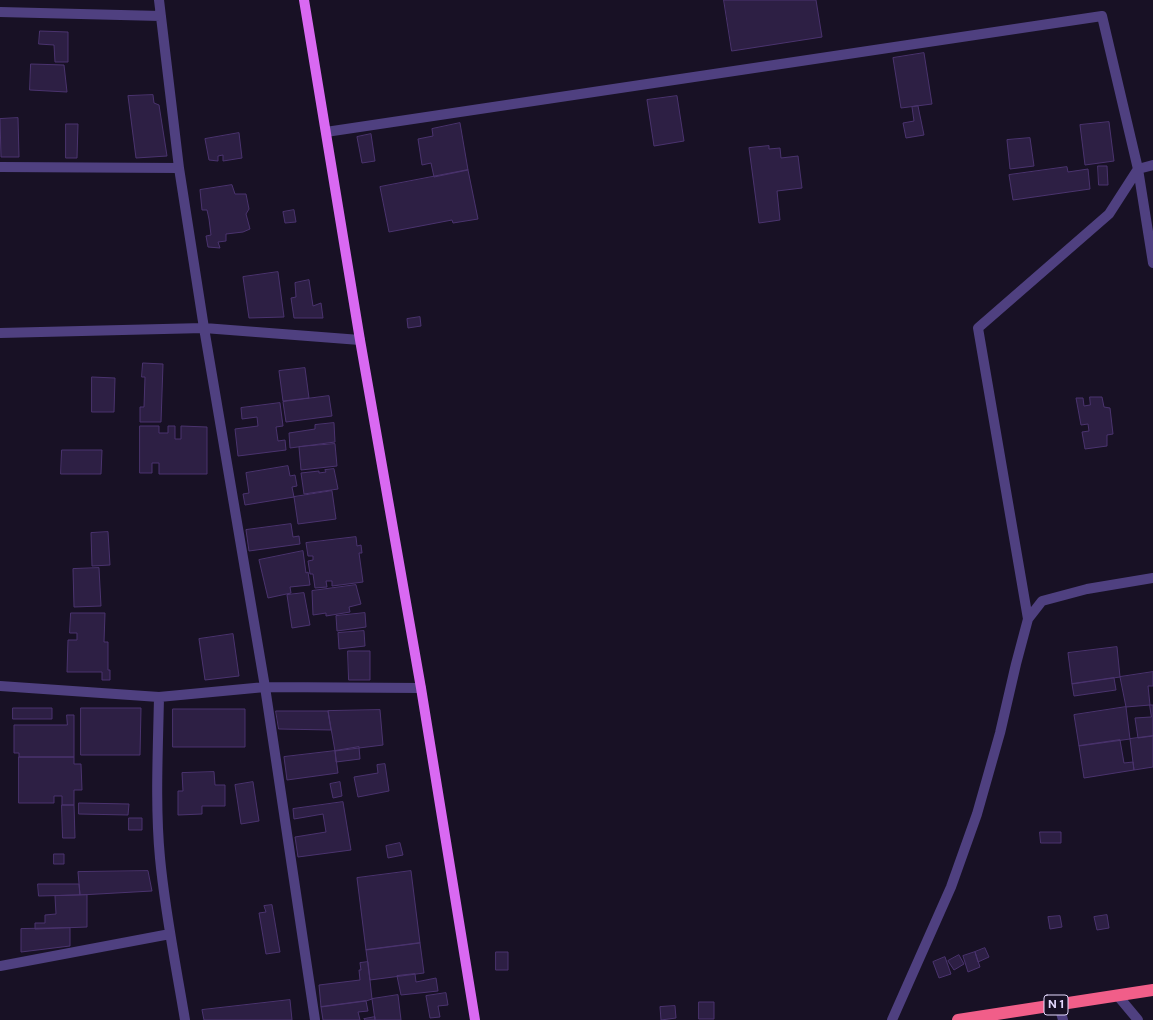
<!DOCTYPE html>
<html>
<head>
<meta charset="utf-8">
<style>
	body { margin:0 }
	canvas { display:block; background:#181125 }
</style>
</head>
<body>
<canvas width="1153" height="1020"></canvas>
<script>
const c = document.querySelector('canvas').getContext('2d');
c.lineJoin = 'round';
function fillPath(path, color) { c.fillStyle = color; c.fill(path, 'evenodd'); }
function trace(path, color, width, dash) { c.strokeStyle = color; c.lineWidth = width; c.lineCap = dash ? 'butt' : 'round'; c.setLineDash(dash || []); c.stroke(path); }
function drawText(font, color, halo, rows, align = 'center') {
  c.font = font + ' "DM Sans",sans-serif'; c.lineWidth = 4; c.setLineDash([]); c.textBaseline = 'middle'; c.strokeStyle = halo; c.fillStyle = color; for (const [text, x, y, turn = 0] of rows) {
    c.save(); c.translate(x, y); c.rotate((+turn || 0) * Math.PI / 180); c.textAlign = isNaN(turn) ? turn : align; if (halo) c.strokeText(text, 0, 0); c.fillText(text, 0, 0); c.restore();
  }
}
const building = new Path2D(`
	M724,0H816L822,37L732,51Z
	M40,31L68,32V62H55L54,45L39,44Z
	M924,53L932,104L901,108L893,58Z
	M31,64L64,65L67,92L30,90Z
	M153,95L154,103L159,105L167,156L136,158L128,96Z
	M677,96L684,141L654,146L647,100Z
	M918,106L924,135L906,138L903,123L914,121L912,107Z
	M18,118L19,157H1L0,119Z
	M1109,122L1114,161L1085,165L1080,125Z
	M460,123L468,170L434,177L431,163L422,165L418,139L433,136L432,129Z
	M66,124H78L77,158H66Z
	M239,133L242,158L223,161V155L218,156V161L209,160L205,139Z
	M371,134L375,161L362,163L357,137Z
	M1030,138L1034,166L1010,169L1007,140Z
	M769,146V149L780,148L781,158L798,156L802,188L777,191L780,220L759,223L749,148Z
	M1098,166H1107L1108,185H1099Z
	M1067,167L1068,172L1088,169L1090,189L1013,200L1009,175Z
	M468,170L478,219L453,223L452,220L389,232L380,187Z
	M232,185L235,194H246L249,209L246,214L250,229L243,232L226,234V241L218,242L220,248L208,247L206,236L211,235L209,219L207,210H202L200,190Z
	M294,210L296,222L285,223L283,212Z
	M278,272L284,317L249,318L243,277Z
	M309,280L313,306L321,303L323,318H294L291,298L296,297L295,283Z
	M420,317L421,326L408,328L407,319Z
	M143,363L163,364L161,422H140V407H144L145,377H142Z
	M305,368L309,398L283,401L279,371Z
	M92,377L115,378L114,412H92Z
	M329,396L332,416L286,422L283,402Z
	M1090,397H1102L1104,407L1110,408L1113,434L1107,435V446L1085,449L1082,432L1089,431L1088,424L1081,425L1076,398H1083L1084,406L1090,405Z
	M280,403L283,426L276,427L278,441L285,440L286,450L238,456L235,429L258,426L257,417L242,419L241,408Z
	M334,423L335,442L290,448L289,433L315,429V425Z
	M140,426H159V433H168V426H175V439H181V426L207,427V474H159V463H152V473H140Z
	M335,444L337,466L301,470L299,447Z
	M62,450H102L101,474H61Z
	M288,466L290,476L295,475L297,486L292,487L294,497L245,505L243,494L249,493L246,473Z
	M334,469L338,489L304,494L301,473L319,471V473L326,472L325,470Z
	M332,491L336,519L298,524L294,497Z
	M291,524L293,537L299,536L300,544L249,551L246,530Z
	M108,532L110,565L92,566L91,533Z
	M356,537L357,546L361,545L362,553H359L363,582L332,586V581H326L327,587L315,588L313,574H310L308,561L313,560V556H308L306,543Z
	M303,551L306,573L308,572L310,585L290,587L291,593L268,598L259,560Z
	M99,568L101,606L74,607L73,569Z
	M356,585L361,604L349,607L350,612L326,616V613L313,615L312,591Z
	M304,593L310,625L292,628L287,595Z
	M71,613H105L104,642H108V670H110V680H102V672H67L68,640H77V633H70Z
	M365,613L366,627L337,631L336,616Z
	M364,631L365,646L339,649L338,633Z
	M233,634L239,676L205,680L199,639Z
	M1117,647L1120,677L1072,684L1068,653Z
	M348,651H370V680H349Z
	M1153,672V686H1148L1150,705L1126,707L1120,677Z
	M1114,678L1116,690L1074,696L1072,684Z
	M1150,705H1153V736L1138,738L1135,718L1151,717Z
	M1126,707L1130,739L1079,746L1074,715Z
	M13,708H52V719H13Z
	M81,708H141L140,755H81Z
	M173,709H245V747H173Z
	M380,710L383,745L335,751L328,711Z
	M276,711H328L331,730L279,729Z
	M67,715H74V757H19V753H14V725H67Z
	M1153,736V767L1134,770L1130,739Z
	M1120,740L1124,763L1133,762L1134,770L1084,778L1079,746Z
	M359,747L360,759L336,762L335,751Z
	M335,751L338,773L287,780L284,757Z
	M19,757H74V764H81L82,790H74V805H62V796H54V803H19Z
	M385,764L389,791L358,797L354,777L378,773L377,765Z
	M214,772L215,785H225V806H202V814L178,815V791H183L182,773Z
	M253,782L259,821L241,824L235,785Z
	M340,782L342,796L333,798L330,784Z
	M343,802L351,850L298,857L295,837L326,832L323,814L294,819L293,809Z
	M79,803L129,804L128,815L79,814Z
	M62,805H74L75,838H63Z
	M129,818H142V830H129Z
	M1040,832H1061V843H1041Z
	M400,843L403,855L388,858L386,846Z
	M54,854H64V864H54Z
	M148,871L152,891L80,895L78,872Z
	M411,871L420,943L366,950L357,878Z
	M38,884H79L80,895L39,896Z
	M87,895V927L35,929V923H45V915L56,914L55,896Z
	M272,905L280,952L266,954L259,913L266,912L264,906Z
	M1107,915L1109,928L1097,930L1094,917Z
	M1060,916L1062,927L1050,929L1048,917Z
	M70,928V946L21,952V929Z
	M420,943L424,973L370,980L366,950Z
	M985,948L989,957L978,962L975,952Z
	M496,952H508V970H496Z
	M975,952L980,967L968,972L963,956Z
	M959,955L964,964L954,970L948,961Z
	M945,957L951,974L939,978L933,962Z
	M368,962L372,999L366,1001L321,1007L319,985L360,980L359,970H361L360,963Z
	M415,974L416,982L436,978L438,991L401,995L397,976Z
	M446,993L448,1005L438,1006L440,1017L430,1018L426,996Z
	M398,995L401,1020H375L372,999Z
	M290,1000L292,1020H204L202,1010Z
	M366,1001L368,1011L358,1012L360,1020H323L321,1007Z
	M699,1002H714V1019H699Z
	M675,1006L676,1018L661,1020L660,1007Z
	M375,1017V1020H365L364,1019Z`);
const minor = new Path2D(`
	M159,0L179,168L204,328L265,687L315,1020
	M0,12L161,16
	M326,132L1102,16L1138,169L1153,263
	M0,167L179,168
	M0,333L204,328L360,340
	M1028,619L978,328L1109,214L1138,169L1153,165
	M0,686L159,697L265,687L421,688
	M159,697C158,750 155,805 160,858C165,912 176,966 185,1020
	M0,966L170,934
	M1118,996L1138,1020
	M1059,1005L1063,1020
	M892,1020L951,887L977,814L1000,733L1016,664L1028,619L1042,601L1087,589L1153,578`);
const major = new Path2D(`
	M304,0L360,340L421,688L475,1020`);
const highway = new Path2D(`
	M958,1020L1153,990`);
const shields = [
	[1056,1005,24]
];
const shieldNames = [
	["N 1",1056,1005]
];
fillPath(building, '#2d1f44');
trace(building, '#4a336e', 1);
trace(minor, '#4f4080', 10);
trace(major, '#d969f2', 10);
trace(highway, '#f15e89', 12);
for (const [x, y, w] of shields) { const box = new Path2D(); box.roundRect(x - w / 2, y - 10, w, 20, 3); c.fillStyle = '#181125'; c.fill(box); trace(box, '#e3d8fc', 1); }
drawText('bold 12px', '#e3d8fc', null, shieldNames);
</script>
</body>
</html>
